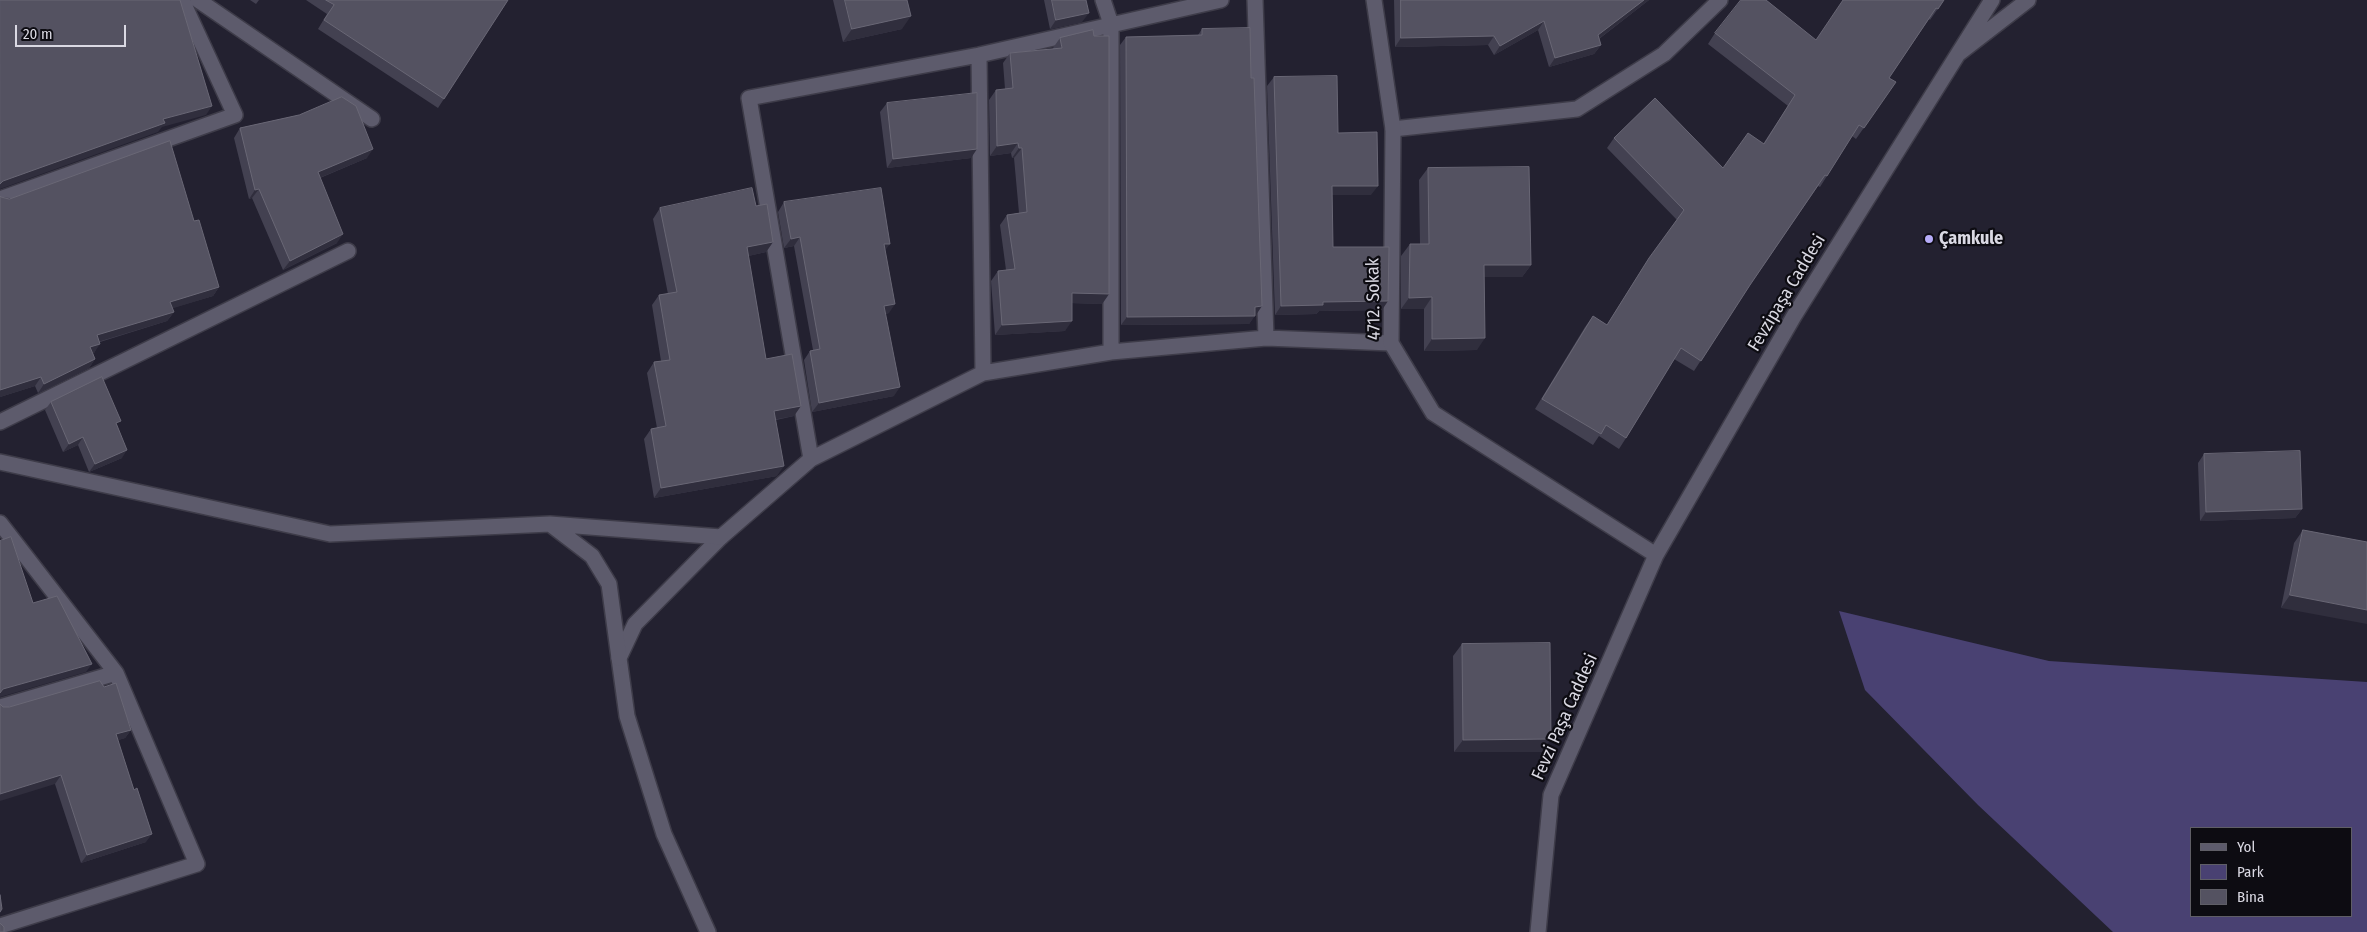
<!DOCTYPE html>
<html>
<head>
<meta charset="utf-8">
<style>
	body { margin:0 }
	#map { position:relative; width:2367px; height:932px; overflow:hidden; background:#232130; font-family:"Fira Sans Condensed",sans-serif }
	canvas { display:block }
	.legend { position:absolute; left:2190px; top:827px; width:162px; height:90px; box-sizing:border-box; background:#0d0c12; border:1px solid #5f5e66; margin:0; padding:6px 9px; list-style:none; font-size:15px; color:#dad9e3 }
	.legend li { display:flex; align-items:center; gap:10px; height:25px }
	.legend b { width:25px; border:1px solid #5f5e66 }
	.scale { position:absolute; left:15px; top:25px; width:111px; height:22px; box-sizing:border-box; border:2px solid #dad9e3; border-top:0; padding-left:6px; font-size:15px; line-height:18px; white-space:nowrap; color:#dad9e3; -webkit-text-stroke:4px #0d0c12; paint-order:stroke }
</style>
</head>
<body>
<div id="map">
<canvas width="2367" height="932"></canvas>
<ul class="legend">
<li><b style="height:6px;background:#5d5b6c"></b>Yol</li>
<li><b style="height:14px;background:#494172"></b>Park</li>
<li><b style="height:14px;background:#545261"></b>Bina</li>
</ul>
<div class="scale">20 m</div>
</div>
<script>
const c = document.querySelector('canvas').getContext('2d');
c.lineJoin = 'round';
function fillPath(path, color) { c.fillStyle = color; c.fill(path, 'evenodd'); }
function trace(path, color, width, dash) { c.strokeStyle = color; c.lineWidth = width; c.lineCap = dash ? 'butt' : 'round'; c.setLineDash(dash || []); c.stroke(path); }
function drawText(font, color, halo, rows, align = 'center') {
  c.font = font + ' "Fira Sans Condensed",sans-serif'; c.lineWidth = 4.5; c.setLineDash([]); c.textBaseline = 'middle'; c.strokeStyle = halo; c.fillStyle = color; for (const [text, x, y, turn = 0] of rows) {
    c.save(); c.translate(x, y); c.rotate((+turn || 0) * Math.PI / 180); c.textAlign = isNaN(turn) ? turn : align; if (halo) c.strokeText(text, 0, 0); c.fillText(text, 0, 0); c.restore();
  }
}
const green = new Path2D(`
	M1839,611L2049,661L2367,682V932H2113L1978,805L1865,690ZM2191,828H2351V916H2191Z`);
const service = new Path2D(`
	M708,932L664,834L627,716L619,658L635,624L721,537`);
const minor = new Path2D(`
	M198,0L372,119
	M1103,0L1111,24V352
	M1255,0L1266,338
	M979,55L983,373
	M1393,129L1577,109L1664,54L1720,0
	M0,199L235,115L182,0
	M0,422L348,251
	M811,459L749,98L979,55L1221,0
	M0,462L330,534L550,524L592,556L609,584L619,658
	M0,523L116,673L197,864L0,926
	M550,524L721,537L811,459L983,373L1111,352L1266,338L1391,343
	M0,707L116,673`);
const tertiary = new Path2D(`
	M1374,0L1393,129L1391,343L1433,413L1656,555
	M1992,0L1958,54L2028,0
	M1538,932L1551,795L1656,555L1794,316L1958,54`);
const wall = new Path2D(`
	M250,0H259L256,4Z
	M306,0H508L438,108L318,29L327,14Z
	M833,0H907L902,29L843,42Z
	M1044,0H1086L1082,22L1050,29Z
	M1394,0H1649L1599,39L1601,45L1594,54L1549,67L1538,30L1494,55L1488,45L1395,47Z
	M1944,0L1930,20L1929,19L1889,78L1896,82L1856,139L1852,136L1827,176L1820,187L1818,186L1750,285L1694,371L1674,359L1626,438L1619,449L1599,436L1593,445L1535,409L1585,327L1593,316L1607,325L1642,269L1677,220L1607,148L1614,138L1723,168L1763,144L1788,106L1708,44L1715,33L1816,40Z
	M1202,29L1256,315H1255L1249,324L1121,325L1120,45L1126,37L1198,35Z
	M1060,38L1109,294L1102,304L1072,303L1065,331L995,335L991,281L998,271L1006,270L1000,225L1007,215L1019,213L1014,158H1012L1011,153L990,156L989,100L996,90L1005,89L1003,63L1010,53L1053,49V48Z
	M1274,77L1338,133L1371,195H1332L1333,247L1382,310L1319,311L1316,314L1275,315L1267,86Z
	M887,103L971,158L887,168L880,112Z
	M299,115L367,158L320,178L337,243L283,270L252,198L249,199L234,138L240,128Z
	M1428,168L1531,265L1522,277H1484L1477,350L1424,351V309H1401V256L1410,244H1420L1419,180Z
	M0,196L1,197L194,221L219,287L213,296L172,308L174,312L167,321L100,342L94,353H93L95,359L89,368L38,393L35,386L0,397Z
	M784,202L885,250L889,313L885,314L894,396L812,412L804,360L810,351L813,350L794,246L784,248L778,212Z
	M660,208L773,242L766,252L748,256L766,359L794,416L776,420L777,476L654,498L644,439L651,429L657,428L647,373L654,362L661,361L652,305L659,295L668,294L653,219Z
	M51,402L117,426L122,458L89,472L78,445L63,452L45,410Z
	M2204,454L2302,509L2295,518L2200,521L2198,463Z
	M2303,530L2367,542L2281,608L2294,543Z
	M1462,644L1542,752H1454L1453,656Z
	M104,687L131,730L125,738L118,740L146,842L81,863L55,784L3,707H9Z`);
const shadedWall = new Path2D(`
	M1644,0H1649L1592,44L1598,35Z
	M1089,13L1082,22L1050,29L1056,20Z
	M911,16L902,29L843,42L852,29Z
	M1544,21L1538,30L1494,55L1500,46Z
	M1494,36L1488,45L1395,47L1401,38Z
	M1601,45L1594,54L1549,67L1555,58Z
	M212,106L206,115L162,127L158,132L0,189V184L3,181L163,119Z
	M1018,143L1011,153L990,156L997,146Z
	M1019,148H1022L1014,158H1012Z
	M373,149L367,158L312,181L318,172Z
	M977,149L971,158L887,168L893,159Z
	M1332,186H1378L1371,195H1326Z
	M259,189L252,198L249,199L255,190Z
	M343,234L337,243L283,270L290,261Z
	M800,237L794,246L784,248L791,239Z
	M773,242L766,252L740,258L747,247Z
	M884,244H890L883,253Z
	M1484,265H1531L1522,277H1475Z
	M219,287L213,296L164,311L170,302Z
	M1072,293L1109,294L1102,304L1065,303Z
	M1432,297L1424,309H1401L1409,298Z
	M1388,301L1382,310L1319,311L1316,314L1275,315L1281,306L1323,302Z
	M895,304L889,313L877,315L884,306Z
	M1262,306L1256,315H1249L1255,307Z
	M174,312L167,321L91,344L97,335Z
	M1255,316L1249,324L1121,325L1127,317Z
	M1072,321L1065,331L995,335L1002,325Z
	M1485,338L1477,350L1424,351L1432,339Z
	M100,344L94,353L84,356L90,347Z
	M95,359L89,368L38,393L44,384Z
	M41,377L35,386L0,397V390Z
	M900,387L894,396L812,412L819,403Z
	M801,406L794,416L767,421L774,411Z
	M83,437L78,445L63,452L69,444Z
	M127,450L122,458L89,472L95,464Z
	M784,466L777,476L654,498L661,488Z
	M2302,509L2295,518L2200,521L2206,512Z
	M2290,595L2367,610V624L2281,608Z
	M92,664L86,672L0,697V693L3,689Z
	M131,730L125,738L110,743L116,734Z
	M1551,739L1542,752H1454L1463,740Z
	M61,775L55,784L0,801V794Z
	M152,834L146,842L81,863L87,855Z`);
const building = new Path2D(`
	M0,0H180L212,106L163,119L165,123L3,181L0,184Z
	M326,0H508L444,99L324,20L334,5Z
	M845,0H907L911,16L852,29Z
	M1052,0H1086L1089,13L1056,20Z
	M1401,0H1644L1598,35L1601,45L1555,58L1544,21L1500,46L1494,36L1401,38Z
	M1741,0H1766L1816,40L1843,0H1944L1938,9L1936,8L1889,78L1896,82L1864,128L1859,125L1827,176L1825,175L1750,285L1701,361L1681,348L1626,438L1606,425L1601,434L1542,399L1593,316L1607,325L1649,258L1684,210L1614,138L1655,98L1723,168L1748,133L1764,144L1795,95L1715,33Z
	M1250,28L1251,78H1254L1262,306L1255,307V316L1127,317L1126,37L1202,35V29Z
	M1093,30L1094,36H1109V294L1072,293V321L1002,325L998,271L1015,269L1007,215L1027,212L1022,148H1019L1018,143L997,146L996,90L1013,88L1010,53L1062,48L1060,38Z
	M1337,76L1338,133L1377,132L1378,186H1332L1333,247H1389L1388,301L1323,302V305L1281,306L1274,77Z
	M977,93V149L893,159L887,103Z
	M342,97L356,106L373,149L318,172L343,234L290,261L259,189L255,190L240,128L299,115Z
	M170,141L194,221L199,220L219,287L170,302L174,312L97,335L100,344L90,347L95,359L44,384L41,377L0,390V196L1,197L9,199Z
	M1529,167L1531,265H1484L1485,338L1432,339V297L1409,298L1410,244H1429L1428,168Z
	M752,188L756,206L767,204L773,242L747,247L766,359L792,354L801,406L774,411L784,466L661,488L651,429L666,426L654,362L670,360L659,295L677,292L660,208Z
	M881,188L890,244H884L895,304L884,306L900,387L819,403L810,351L820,349L800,237L791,239L784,202Z
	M102,377L121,421L116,423L127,450L95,464L83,437L69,444L51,402Z
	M2300,451L2302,509L2206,512L2204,454Z
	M2303,530L2367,542V610L2290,595Z
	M11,537L33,603L57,596L92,664L3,689L0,693V541Z
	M1550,643L1551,739L1463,740L1462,644Z
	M100,681L104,687L116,683L131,730L116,734L134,790L137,788L152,834L87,855L61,775L0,794V704L3,707H9Z
	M0,895L2,909L0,912Z
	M0,923L4,927V932H0Z`);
const markers = [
	[1929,239,5,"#b6acf8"]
];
const poiNames = [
	["Çamkule",1939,239]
];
const streetNames = [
	["Fevzipaşa Caddesi",1787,293,-59],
	["4712. Sokak",1374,299,-91],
	["Fevzi Paşa Caddesi",1565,717,-66]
];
fillPath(green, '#494172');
trace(service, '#3e3c49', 18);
trace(minor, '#3e3c49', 18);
trace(tertiary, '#3e3c49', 18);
trace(service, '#5d5b6c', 15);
trace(minor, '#5d5b6c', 15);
trace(tertiary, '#5d5b6c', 15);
fillPath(wall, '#434151');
fillPath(shadedWall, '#302e3d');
fillPath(building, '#545261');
trace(building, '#696775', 1);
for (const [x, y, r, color] of markers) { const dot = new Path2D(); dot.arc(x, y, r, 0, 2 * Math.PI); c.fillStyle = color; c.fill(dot); trace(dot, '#0d0c12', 2); }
drawText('bold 18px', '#dad9e3', '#0d0c12', poiNames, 'left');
drawText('18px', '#dad9e3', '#0d0c12', streetNames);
</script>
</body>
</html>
